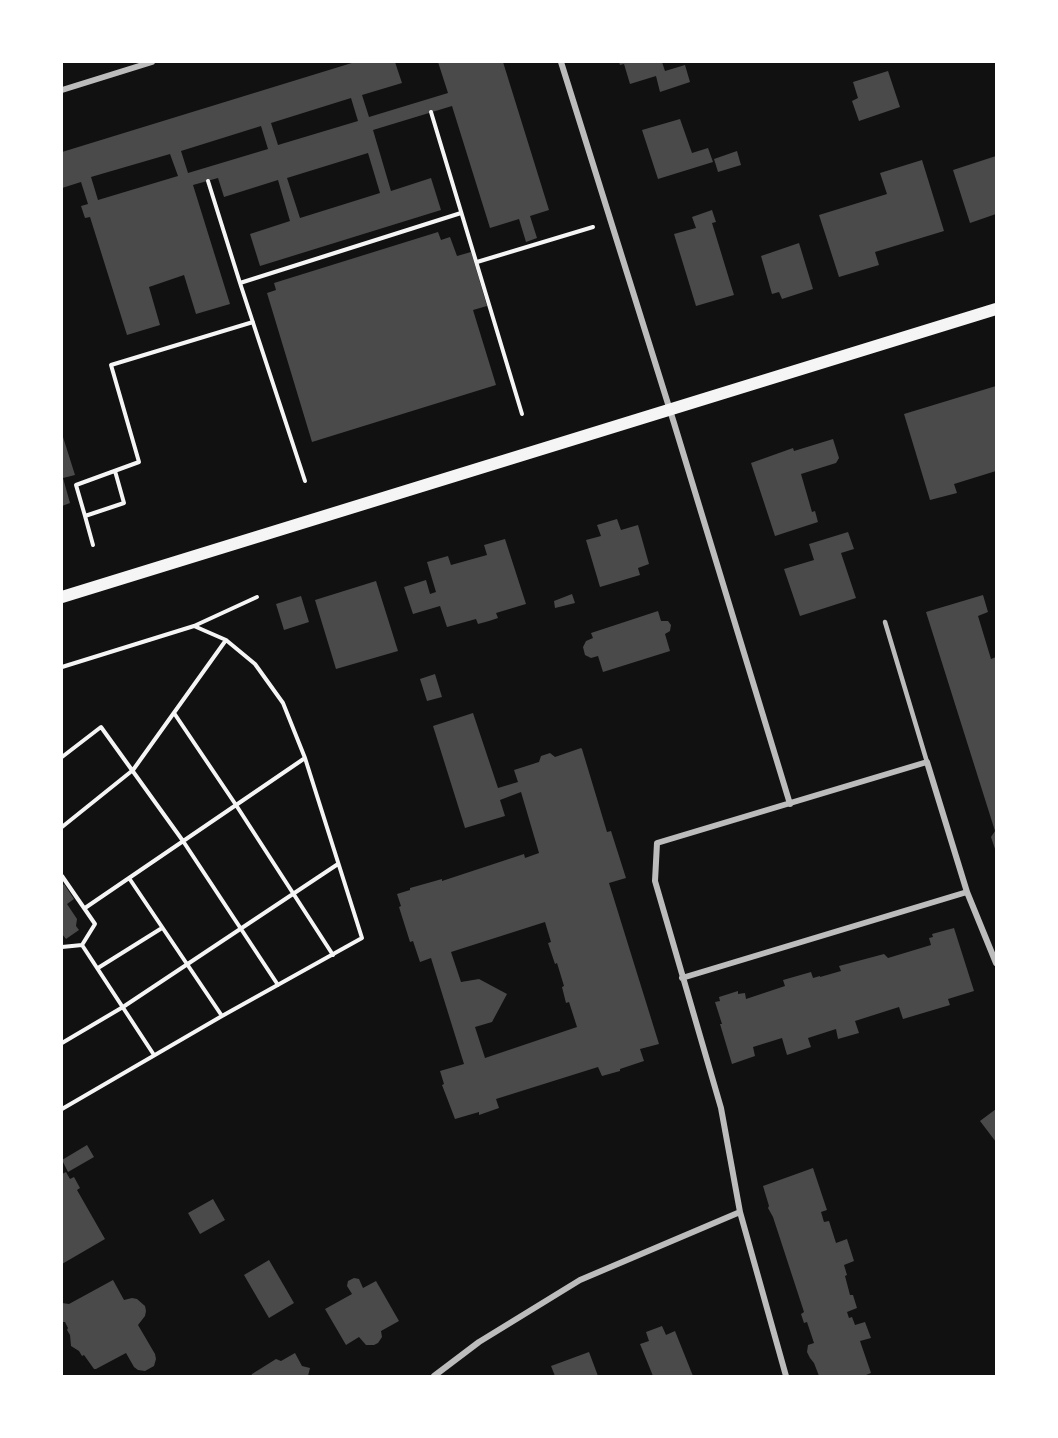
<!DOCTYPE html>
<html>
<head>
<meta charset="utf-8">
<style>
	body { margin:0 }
	#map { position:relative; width:1058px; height:1438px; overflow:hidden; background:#111; font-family:Georgia,serif }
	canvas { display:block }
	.frame { position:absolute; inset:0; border:63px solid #fff; pointer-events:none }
</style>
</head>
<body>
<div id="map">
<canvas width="1058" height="1438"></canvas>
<div class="frame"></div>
</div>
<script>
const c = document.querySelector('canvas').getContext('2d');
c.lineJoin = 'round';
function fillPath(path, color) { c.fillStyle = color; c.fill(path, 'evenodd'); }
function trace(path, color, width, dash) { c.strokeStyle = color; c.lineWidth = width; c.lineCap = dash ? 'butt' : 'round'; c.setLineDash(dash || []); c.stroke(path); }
const building = new Path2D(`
	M355,62H395L402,83L362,95L369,117L448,93L438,62H503L549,210L530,216L537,238L526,242L519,219L490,228L452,106L373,130L391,191L431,178L441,210L260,266L250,234L290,221L278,180L224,197L218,178L193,185L230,304L196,314L184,275L149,287L160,325L127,335L90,217L85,218L81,206L88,204L81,182L62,188V152ZM351,98L358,121L278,145L271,123ZM261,126L268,149L188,173L181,151ZM368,153L380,193L300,218L287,178ZM170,154L178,176L98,200L91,177Z
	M619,62H662L665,71L685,65L690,82L660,92L656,76L630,84L624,64L620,65Z
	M888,71L900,107L859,121L852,101L858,98L853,82Z
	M680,119L692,153L708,148L713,162L658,179L642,130Z
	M737,151L741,165L718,172L714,159Z
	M996,156V214L970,223L953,170Z
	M922,160L944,231L875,252L879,265L839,277L819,215L887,194L880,173Z
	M712,210L716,222L712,223L734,295L696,306L674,234L696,228L692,217Z
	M438,232L441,240L450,237L457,256L471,252L487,306L473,310L496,385L312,442L267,293L276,290L274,283Z
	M799,243L813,289L782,299L779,292L772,294L761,256Z
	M996,386V471L954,484L957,493L930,500L904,414Z
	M63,437L75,475L63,478L70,503L62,506V438Z
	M833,439L839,458L836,463L801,474L812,512L815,511L818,522L775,536L751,463L793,448L794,451Z
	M617,519L621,530L638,525L649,564L638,568L640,575L600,587L586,540L601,536L597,525Z
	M848,532L854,549L841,553L856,598L800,616L784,569L814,560L809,544Z
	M505,539L526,604L496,613L498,618L489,621L478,624L476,619L447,627L440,606L413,614L404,587L426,580L430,594L436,592L427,562L448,556L451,565L487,555L484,545Z
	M376,581L398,651L336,669L315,600Z
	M572,594L575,603L555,608L554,601Z
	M983,595L988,612L978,616L991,659L996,657V852L991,837L995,831L926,612Z
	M301,596L309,622L284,630L276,604Z
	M658,611L661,621H668L671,625L670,631L665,634L670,651L603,672L598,656L591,658L585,655L583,647L586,641L593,638L591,633Z
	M435,674L442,697L427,701L420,679Z
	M473,713L498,788L518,782L514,770L539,762L541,756L550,753L555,757L581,748L582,749L607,832L611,831L626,878L609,883L659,1044L640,1049L644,1061L620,1069V1071L602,1076L598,1067L496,1099L499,1108L479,1115V1112L455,1119L442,1085L444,1084L440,1071L464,1064L431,958L420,962L413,941L410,942L399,907L401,906L397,894L410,890V888L442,879V881L524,854L525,858L539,853L521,792L500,800L505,816L465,828L433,726ZM545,922L551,942L548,943L555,964L557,963L564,986L562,987L566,1003L569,1002L577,1027L485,1058L475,1027L492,1022L507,994L479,979L461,982L451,952Z
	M64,884L74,899L67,904L77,919L76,926L79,930L66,939L62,934V886Z
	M954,928L974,991L948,999L950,1005L903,1019L899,1007L855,1021L859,1033L838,1039L836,1029L808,1038L811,1047L787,1055L782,1038L753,1047L755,1056L732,1064L720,1024H722L715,1002L720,1001L719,997L738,991V994L745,993L746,999L785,986L783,980L811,972L813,978L820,976V977L841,971L839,966L884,954L888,958L931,945L929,938L933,937L932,934Z
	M996,1109V1142L980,1121Z
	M87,1145L94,1157L68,1172L62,1160Z
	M813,1168L827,1210L821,1212L824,1222L829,1221L836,1243L847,1239L854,1261L844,1265L847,1275L845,1276L850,1295H853L857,1308L847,1312L849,1318L852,1317L855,1325L865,1322L871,1338L860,1341L871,1373L866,1375L867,1376H819L814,1363L810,1358L807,1352L808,1345L814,1343L807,1322L804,1323L801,1314L804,1312L773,1217L768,1208L769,1206L763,1186Z
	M66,1172L70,1179L74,1177L80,1188L77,1190L105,1239L62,1264V1174Z
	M213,1199L225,1220L200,1234L188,1213Z
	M269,1260L294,1303L269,1318L244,1275Z
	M354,1278L359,1279L363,1288L376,1281L399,1321L381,1331L382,1337L378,1343L374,1345H366L359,1337L346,1345L325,1309L352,1294L347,1286L348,1281Z
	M113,1280L124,1300L132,1298L137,1299L145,1306L146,1311L145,1316L138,1325L155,1354L156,1359L154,1366L145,1371L138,1370L134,1367L126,1353L96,1369H94L84,1355L82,1356L79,1351L71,1346L70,1335L67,1330L68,1328L65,1322H62V1303L69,1304Z
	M662,1326L666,1335L675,1331L693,1376H653L640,1344L649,1341L646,1332Z
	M589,1352L598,1376H555L551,1366Z
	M295,1353L302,1366L310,1368L308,1376H251L252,1374L276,1359L281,1361Z`);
const path = new Path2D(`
	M431,112L522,414
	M208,181L240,283L461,213
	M477,262L593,227
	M240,283L305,481
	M85,516L76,485L139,462L111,365L253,322
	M93,545L85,516L124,503L115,471
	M62,667L194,626L257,597
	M174,713L236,805L333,955
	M62,757L101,727L183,841L278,985
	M62,827L133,770L226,640
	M62,876L95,924L82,945L62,947
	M129,878L222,1016
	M85,908L305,758
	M82,945L154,1055
	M98,968L162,928
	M62,1043L123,1007L338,864
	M62,1109L222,1016L362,938L305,758L283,703L255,664L226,640L194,626`);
const service = new Path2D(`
	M885,622L927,762`);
const minor = new Path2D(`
	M561,62L674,423L790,804
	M62,90L152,62
	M682,978L967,892
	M434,1376L479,1342L580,1280L740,1212
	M786,1376L740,1212L721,1108L655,881L657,843L927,762L967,892L996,963`);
const secondary = new Path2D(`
	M62,597L996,309`);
fillPath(building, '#4a4a4a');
trace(path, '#f5f5f5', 4);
trace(service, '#bcbcbc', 4.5);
trace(minor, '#bcbcbc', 6);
trace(secondary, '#f5f5f5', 12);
</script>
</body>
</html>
